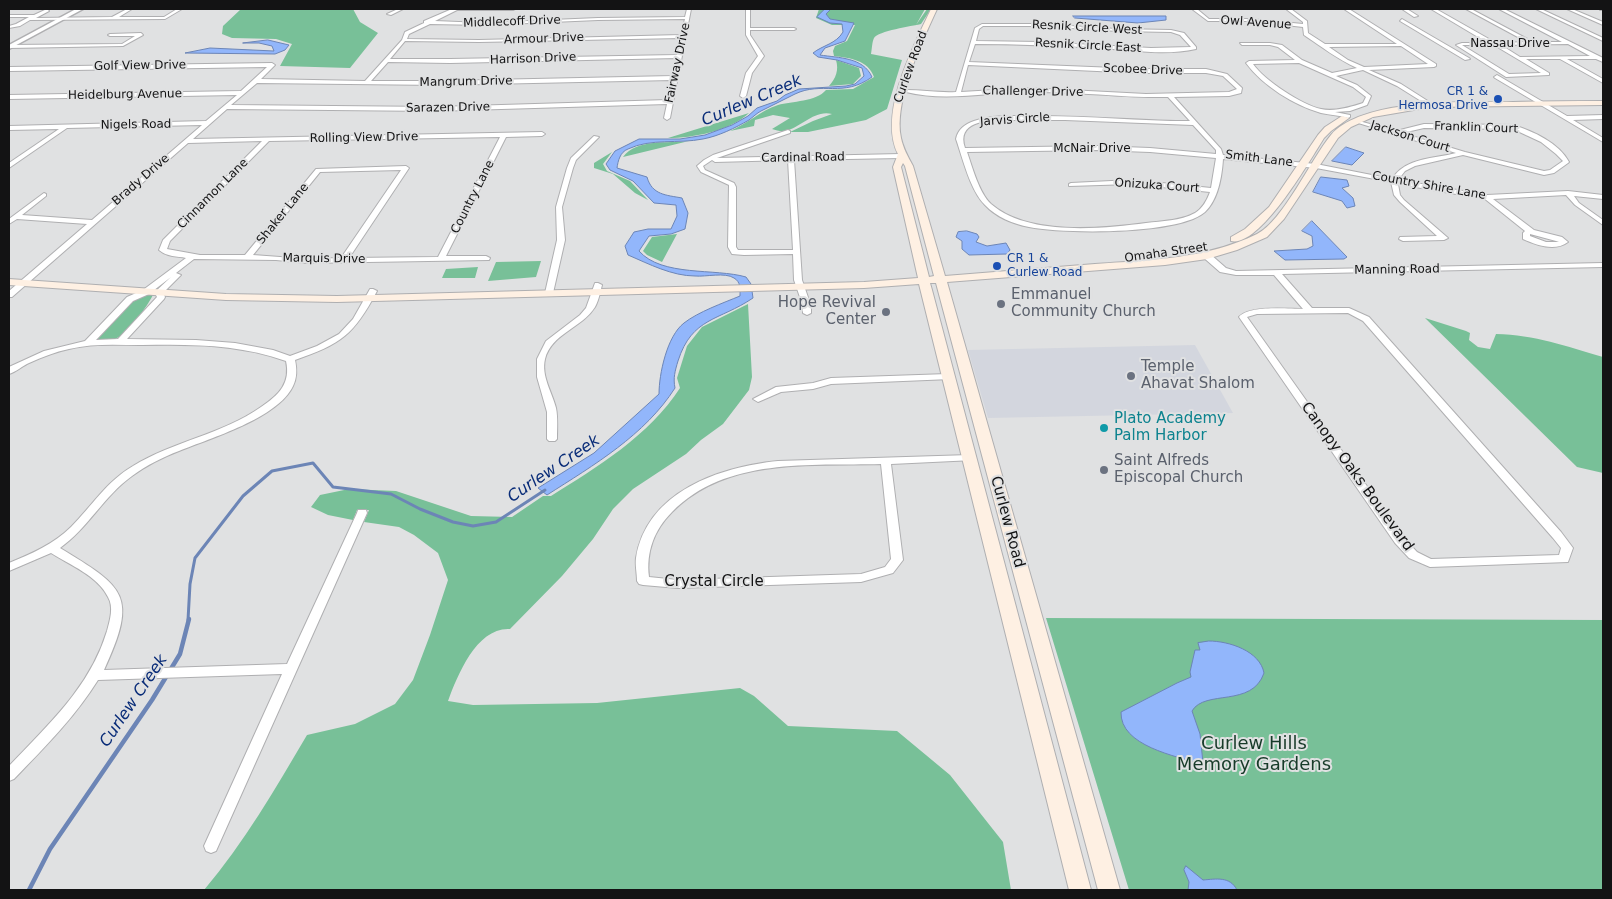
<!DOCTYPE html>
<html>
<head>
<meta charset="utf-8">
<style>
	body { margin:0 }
	#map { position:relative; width:1612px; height:899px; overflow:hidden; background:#e0e1e2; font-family:"DejaVu Sans",sans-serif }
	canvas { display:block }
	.frame { position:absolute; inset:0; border:10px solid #131314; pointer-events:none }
</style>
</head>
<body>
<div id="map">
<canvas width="1612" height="899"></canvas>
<div class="frame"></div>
</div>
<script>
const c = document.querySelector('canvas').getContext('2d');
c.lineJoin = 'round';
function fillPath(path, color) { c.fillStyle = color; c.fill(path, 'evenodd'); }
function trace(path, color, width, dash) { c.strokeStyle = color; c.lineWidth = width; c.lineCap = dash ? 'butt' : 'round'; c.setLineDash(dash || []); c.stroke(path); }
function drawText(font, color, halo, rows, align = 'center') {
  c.font = font + ' "DejaVu Sans",sans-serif'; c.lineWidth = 4; c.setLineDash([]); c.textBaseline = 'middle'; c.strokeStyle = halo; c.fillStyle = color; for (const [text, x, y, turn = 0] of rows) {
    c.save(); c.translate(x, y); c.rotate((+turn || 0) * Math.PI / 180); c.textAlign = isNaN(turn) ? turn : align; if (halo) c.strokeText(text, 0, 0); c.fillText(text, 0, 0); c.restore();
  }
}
const built = new Path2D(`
	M1195,345L1233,413L988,418L968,350Z`);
const green = new Path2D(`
	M241,9H353L360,22L378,33L350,68L280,66L292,44L276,39L232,38L222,34L223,26Z
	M819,9H925L916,25L927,9H931L921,24C912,26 878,31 874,38C872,42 872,49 871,54L902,60L887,109L866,120L808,132H790L813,121L832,114C815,109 800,128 785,131C781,132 776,130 772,129L790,118L773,115L755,120L754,126L730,131C747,124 760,111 778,105C792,101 816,102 826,90L853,89L874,77C868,60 850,58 834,56L833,51L835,46L847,41L855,25H832L816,18Z
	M836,60L859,68L861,76L853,84L829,86C836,78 839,70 836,60Z
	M749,113C730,131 693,138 668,138Z
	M689,141L623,157C637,138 668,144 689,141Z
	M612,152L603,164L607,171L630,181L648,200L635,193L613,174L594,168V163Z
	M677,234L662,262L647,255L643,251L652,237Z
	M541,261L536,277L488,281L496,262Z
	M478,267L475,278H442L446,269Z
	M146,294L153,295C146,308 130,331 117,338C111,341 104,341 98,341L97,338L132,301Z
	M748,304L752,377L749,390L723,424L701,440L686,454L633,489L613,509L593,539L562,576L510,629C477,627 458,674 448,701L473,705L597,703L740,688L754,696L788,726L897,731L950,775L1003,842L1011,890H204C244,843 275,789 307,735L355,724L395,704L413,680L430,635L448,580L438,553L414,535L399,527L364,522L369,510H357L353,520L328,515L311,507L320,495L349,489L396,491L471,516L512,517L543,496H551C597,467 649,436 680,388L677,378L687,346L702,327Z
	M1425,318L1466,331L1470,333L1469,340L1478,347L1490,349L1496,334C1535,335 1566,346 1603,357V473L1577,467Z
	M1046,618L1603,620V890H1129Z`);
const water = new Path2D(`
	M825,9H831L826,14L830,19L854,23L845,41L825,48L820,55C839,58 863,57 872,77C843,98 822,81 795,94C784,100 772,105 761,111C757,113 753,117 749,120C735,128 719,136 703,139C678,144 651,138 628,149C620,152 618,161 617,168L647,177C652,195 666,195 682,198L688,213L685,229L671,234L649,236L639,251C662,277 715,268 746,277L751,284L753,298C719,321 692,317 678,361C675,371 673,378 675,388C645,435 594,465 547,495L538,488L594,453L659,394C659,374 667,336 684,323C698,312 723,303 740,296C740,289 741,282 734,278C725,272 706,277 695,276C672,276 649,264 628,255L625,246L634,232L648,229H671L677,216L676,205L654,203L633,181L610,170L606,164L615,151L639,139H680L705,135L732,125L748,116L757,108L777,101L785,95L799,89L846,86L855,84L864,76L862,68L837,60L818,57L813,53C823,45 836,44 843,32L842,24L830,23L817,17Z
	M1073,16H1166V20L1138,23L1075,18Z
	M268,40L289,45L285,50L275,54L185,53L210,48L274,51L272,46L259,43H243Z
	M1346,147L1364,153L1352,165L1332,161Z
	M1321,177L1347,180L1349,186L1342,188L1353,198L1355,206L1347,208L1342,201L1313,192Z
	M1312,221L1347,257L1344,259L1285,260L1274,251L1307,249L1313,246L1312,236L1302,231Z
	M967,231L977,234L979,237L976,242L987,246L1006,243L1010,250L1007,254L969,255L962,249V241L956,237L958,232Z
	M1209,641C1229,641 1260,651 1264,673C1252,708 1205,689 1192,711L1200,734L1203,763L1201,764C1176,756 1120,746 1121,712L1177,683L1191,677L1190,672L1195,650H1200L1198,643Z
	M1186,866L1203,880C1216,879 1230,876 1237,890H1188L1189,882L1184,870Z`);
const streamFar1 = new Path2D(`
	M188,620L190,584L195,558L243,496L272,471L313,463L333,487L391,494L420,509L453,522L473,526L496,522L545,490`);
const stream = new Path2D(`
	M29,890L50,849L152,700L180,654L189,619`);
const minor = new Path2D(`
	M47,9L49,11L36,18L112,17L127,9H132L119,17H164L177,9H182L165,19L30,20L20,26L9,28V26L16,24L29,17H9V15H34Z
	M398,9H403L391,15L387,14Z
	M452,9H515L513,10H457L435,21L483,23L598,18L685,17L687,9H691L670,118L667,120L664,118L667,104L435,111L227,109L193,139L542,132L545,134L542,136L506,137L446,256H486L490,258L489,260L307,263L276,260L194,259L176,273L181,275L163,293L165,297L164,299L127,339L196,340L235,343L273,350L290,356L317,346L339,334L353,319L370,289H373L377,291C354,335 341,344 295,360C297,369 297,378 293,386C278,418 211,438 179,451C163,457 147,465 132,476C104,496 88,528 60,548C124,587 139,595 104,670L287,664L357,513L358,510H366L367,513L216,851L211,853L206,851L204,846L282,674L98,680C75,717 44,748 14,779L9,781V766C49,724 90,687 107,631C110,620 114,607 108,597C98,576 70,565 51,553L9,571V563C31,554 54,544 71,527C92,506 107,481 133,466C174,441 223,434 261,407C279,395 291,383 286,361C239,344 190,344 142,345C117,345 93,343 69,349C55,352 42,357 29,363C22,366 16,372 9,374V367L44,351L85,341L127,297L143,290L186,258C177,256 167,257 159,250L163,240L262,141L188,143L12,297H9V291L87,224L17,219L9,224V219L44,193L46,194V196L22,215L92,220L202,125L67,128L9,168V163L59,129L9,130V126L206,121L237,95L9,99V95L241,91L267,67L9,71V67L272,63L275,65L261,79L365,81L402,40L405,32L424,23V21ZM685,19L681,35L479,40L407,39L409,34L430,24L483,25L598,20ZM681,38L677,55L450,59H390L405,41L479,42ZM677,58L673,76L441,81H371L388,62L450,63ZM672,80L668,100L435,107L231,105L257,83L441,85ZM500,137L438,257L349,258L409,168L406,166L316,169L245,255H200L167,249L170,241L269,141ZM401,170L341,258L307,259L253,255L320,172ZM171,277L156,291L155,293L157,297L118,339L96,340L133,301L149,294Z
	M746,9H750V28H794L796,29L794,30H750V35L764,56L752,73L746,96L743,98L740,96L746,73L758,56L746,35Z
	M1192,9H1197L1209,19H1250L1303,24V22L1286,9H1291L1307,21L1308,33L1325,44H1397L1344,9H1349L1436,64V66L1434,67L1369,70L1401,84L1434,105L1429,106L1397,86L1363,70L1336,76L1357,85L1371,96L1367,105L1350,111L1335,112L1350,115V117L1348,118C1339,115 1330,115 1321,113C1294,105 1263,86 1246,63L1249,61L1295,60L1278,47L1270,45H1242L1240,43H1270L1282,45L1302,60L1332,73L1357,68C1337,59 1322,47 1304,35L1303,27L1250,21H1208ZM1401,46L1428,64L1364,67L1348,60L1329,47ZM1299,63L1353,87L1366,97L1363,103C1351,107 1334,112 1321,109C1302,105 1264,80 1253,64Z
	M1402,9H1407L1418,16L1414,17Z
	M1431,9H1436L1496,43L1527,42L1466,9H1471L1533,42H1562L1499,9H1504L1603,58V62L1596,59H1567L1603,79V83L1560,59H1526L1549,73V75L1506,77L1456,45L1462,43H1488ZM1568,44L1590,56L1520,57L1501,45ZM1462,45H1494L1541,73L1509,74Z
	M1536,9H1541L1603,38V41Z
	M1567,9H1572L1603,22V25Z
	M1600,9H1603V10H1600Z
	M1402,19L1469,58L1470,59L1465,60L1400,21Z
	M982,24H1040L1117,29L1171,30L1184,33L1196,47V49C1165,56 1131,50 1101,48C1059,46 1017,44 975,44L969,62L1140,69H1206L1227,74L1242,88L1241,93L1229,96L1174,97L1221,149L1223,155L1316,164L1392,179C1406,157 1434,159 1456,153L1355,122V120L1396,131L1424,124L1513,125C1533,131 1559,143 1569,162L1568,163L1554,173L1544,175L1463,155L1415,166L1405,171L1398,180L1487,195L1568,191L1603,195V199L1574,196L1579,203L1603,220V225L1575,205L1566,195L1493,199L1534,230L1562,237L1568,242C1555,252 1536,245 1523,239V233L1525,231L1485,199L1398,184L1400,195L1404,200L1448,238L1444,240L1403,241L1399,239L1400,237L1437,236L1400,202L1394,195L1391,182L1316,168L1223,159C1222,176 1218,200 1205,212C1179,235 1063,234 1029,227C1014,224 996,217 985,205C970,190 963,159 956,139C958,129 965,124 974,121C991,115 1010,116 1027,116C1082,115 1135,121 1190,121L1168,97C1122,98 1075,91 1029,92C989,92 945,102 906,92V90C922,90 939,93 956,92L975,28ZM983,26H1040L1117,31L1171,32L1180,35L1191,47L1151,48L1039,42L976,41L979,29ZM968,65L1140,73H1206L1223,76L1237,89L1229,92L1146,94L1030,88L961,92ZM1005,120H1065L1193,125L1216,150V154L1150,148L1097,146L965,148C956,122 986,120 1005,120ZM1424,128L1513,129L1541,142L1556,154L1563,161L1550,170L1544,171L1465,152L1402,133ZM1097,150L1150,152L1216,158L1211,188L1132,180L1071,183L1069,184V186L1132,184L1210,192C1207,200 1203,208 1195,213C1180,221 1162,221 1146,223C1101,229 1028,236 991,204C979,193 972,166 967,152ZM1530,234L1556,241L1559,242H1546L1530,236Z
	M141,33L143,35L123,46L9,48V45L122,44L135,36H110L108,35L110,34Z
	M1497,75L1567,116L1603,115V119L1573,120L1603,138V142L1495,78L1494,77Z
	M788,130L790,131V133L717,158L901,154L904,156L901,158L794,160L802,280L811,306V313L807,315L803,313V306L794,280L793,254L744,255L732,254L728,247L729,185L701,172L697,166L704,160L713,155ZM712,160L715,162L788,160L793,250H738L736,247V187L734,183L705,170L703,166Z
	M594,136L599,137L576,160L573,168L562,207L565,240L553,293L552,295H546L545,293L557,240L556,207L567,168L571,158Z
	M1196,247H1202L1226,268L1236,271L1603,263V267L1282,274L1312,308H1349L1369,317L1561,532L1573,548L1568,562L1430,567L1409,558L1395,543L1239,317C1249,305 1288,309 1303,309L1274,275H1236L1220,272L1196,251ZM1348,313L1363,321L1553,538L1561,548L1559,555L1431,559L1417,552L1403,537L1247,317L1257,314Z
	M595,283H598L602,285C600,292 599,300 595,307C582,328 551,334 545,359C541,376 552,392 556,408C558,418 557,429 557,439L555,441H549L547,439V412L537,377V359L546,341L580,315L586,308Z
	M948,374L951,375L953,377L951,379L831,384L813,389L781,392L758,402L753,399L776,387L813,383L831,378Z
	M970,455L974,456L975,458L974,460L891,464L903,560L893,573L861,582L678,588L643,585L639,584L637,581C637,573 635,565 636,558C647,491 720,467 778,461ZM881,464L891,559L885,567L861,574L678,580L649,577C646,552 654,530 672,512C726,457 810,466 881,464Z`);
const tertiary = new Path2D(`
	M76,9H83L9,49V45Z`);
const secondary = new Path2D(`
	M931,9H937C922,42 893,102 901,138C903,148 908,157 913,166L945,276C995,272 1045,268 1095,264C1150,260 1206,259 1257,234C1283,221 1311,159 1331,135C1363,98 1467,102 1513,102C1543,101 1573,101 1603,101V105L1431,107L1373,117L1351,127L1338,138L1284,219L1267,237L1237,250L1207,259L1165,265L947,282L1120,890H1098L936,283H930L932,290L1091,890H1069L919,284L864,288L337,302L226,300L9,285V279L226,294L337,296L864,282L918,278L893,167L898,154C878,114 913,47 931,9ZM903,163L905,166L934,276L929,277L901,167Z
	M1342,116L1349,118L1331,131L1324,138C1310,160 1260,248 1231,241V237L1245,229L1269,207L1318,135L1325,127Z`);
const markers = [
	[1498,99,5,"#1a4fb4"],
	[997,266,5,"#1a4fb4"],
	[1001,304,5,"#6b7280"],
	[886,312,5,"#6b7280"],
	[1131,376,5,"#6b7280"],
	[1104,428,5,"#0f9aa8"],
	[1104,470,5,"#6b7280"]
];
const farStreetnames = [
	["Middlecoff Drive",512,22,-2],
	["Owl Avenue",1256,23,4],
	["Resnik Circle West",1087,28,3],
	["Armour Drive",544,39,-2],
	["Nassau Drive",1510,44],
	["Resnik Circle East",1088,46,3],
	["Harrison Drive",533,59,-2],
	["Fairway Drive",678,63,-78],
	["Golf View Drive",140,66,-1],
	["Curlew Road",911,67,-70],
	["Scobee Drive",1143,70,2],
	["Mangrum Drive",466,82,-1],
	["Challenger Drive",1033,92,1],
	["Heidelburg Avenue",125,95,-1],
	["Sarazen Drive",448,108,-1],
	["Jarvis Circle",1015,120,-4],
	["Nigels Road",136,125,-1],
	["Franklin Court",1476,128,2],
	["Jackson Court",1410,137,17],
	["Rolling View Drive",364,138,-1],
	["McNair Drive",1092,149],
	["Cardinal Road",803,158,-1],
	["Smith Lane",1259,159,7],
	["Brady Drive",141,180,-41],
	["Onizuka Court",1157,186,4],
	["Country Shire Lane",1429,186,10],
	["Cinnamon Lane",213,194,-45],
	["Country Lane",473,197,-63],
	["Shaker Lane",283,214,-51],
	["Omaha Street",1166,253,-8],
	["Marquis Drive",324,259,1],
	["Manning Road",1397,270,-1]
];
const farTransitnames = [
	["CR 1 &",1488,92],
	["Hermosa Drive",1488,106],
	["CR 1 &",1007,259,"left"],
	["Curlew Road",1007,273,"left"]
];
const worshipNames = [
	["Emmanuel",1011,295],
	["Community Church",1011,312],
	["Hope Revival",876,303,"right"],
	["Center",876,320,"right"],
	["Temple",1141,367],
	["Ahavat Shalom",1141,384],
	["Saint Alfreds",1114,461],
	["Episcopal Church",1114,478]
];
const cultureNames = [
	["Plato Academy",1114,419],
	["Palm Harbor",1114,436]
];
const streetNames = [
	["Canopy Oaks Boulevard",1357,477,54],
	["Curlew Road",1007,522,75],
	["Crystal Circle",714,582]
];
const waterNames = [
	["Curlew Creek",752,101,-23],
	["Curlew Creek",554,469,-34],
	["Curlew Creek",134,701,-56]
];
const nearParknames = [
	["Curlew Hills",1254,744],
	["Memory Gardens",1254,765]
];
fillPath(built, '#d3d6de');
fillPath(green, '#78c098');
fillPath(water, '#92b6fb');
trace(water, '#6c85b6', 1);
trace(streamFar1, '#6c85b6', 3);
trace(stream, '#6c85b6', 4.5);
trace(minor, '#afafb1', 2);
trace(tertiary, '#afafb1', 3);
trace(secondary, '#afafb1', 2);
fillPath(minor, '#fff');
fillPath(tertiary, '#fff');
fillPath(secondary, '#fef0e3');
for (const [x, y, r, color] of markers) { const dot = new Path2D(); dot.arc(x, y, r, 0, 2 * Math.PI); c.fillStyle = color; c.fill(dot); trace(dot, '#e0e1e2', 2); }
drawText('12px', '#131314', '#e0e1e2', farStreetnames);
drawText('12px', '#164399', '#e0e1e2', farTransitnames, 'right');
drawText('15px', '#5b616d', '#e0e1e2', worshipNames, 'left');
drawText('15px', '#0d838f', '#e0e1e2', cultureNames, 'left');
drawText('15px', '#131314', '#e0e1e2', streetNames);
drawText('italic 16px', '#092c78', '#e0e1e2', waterNames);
drawText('18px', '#173b29', '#e0e1e2', nearParknames);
</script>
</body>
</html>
